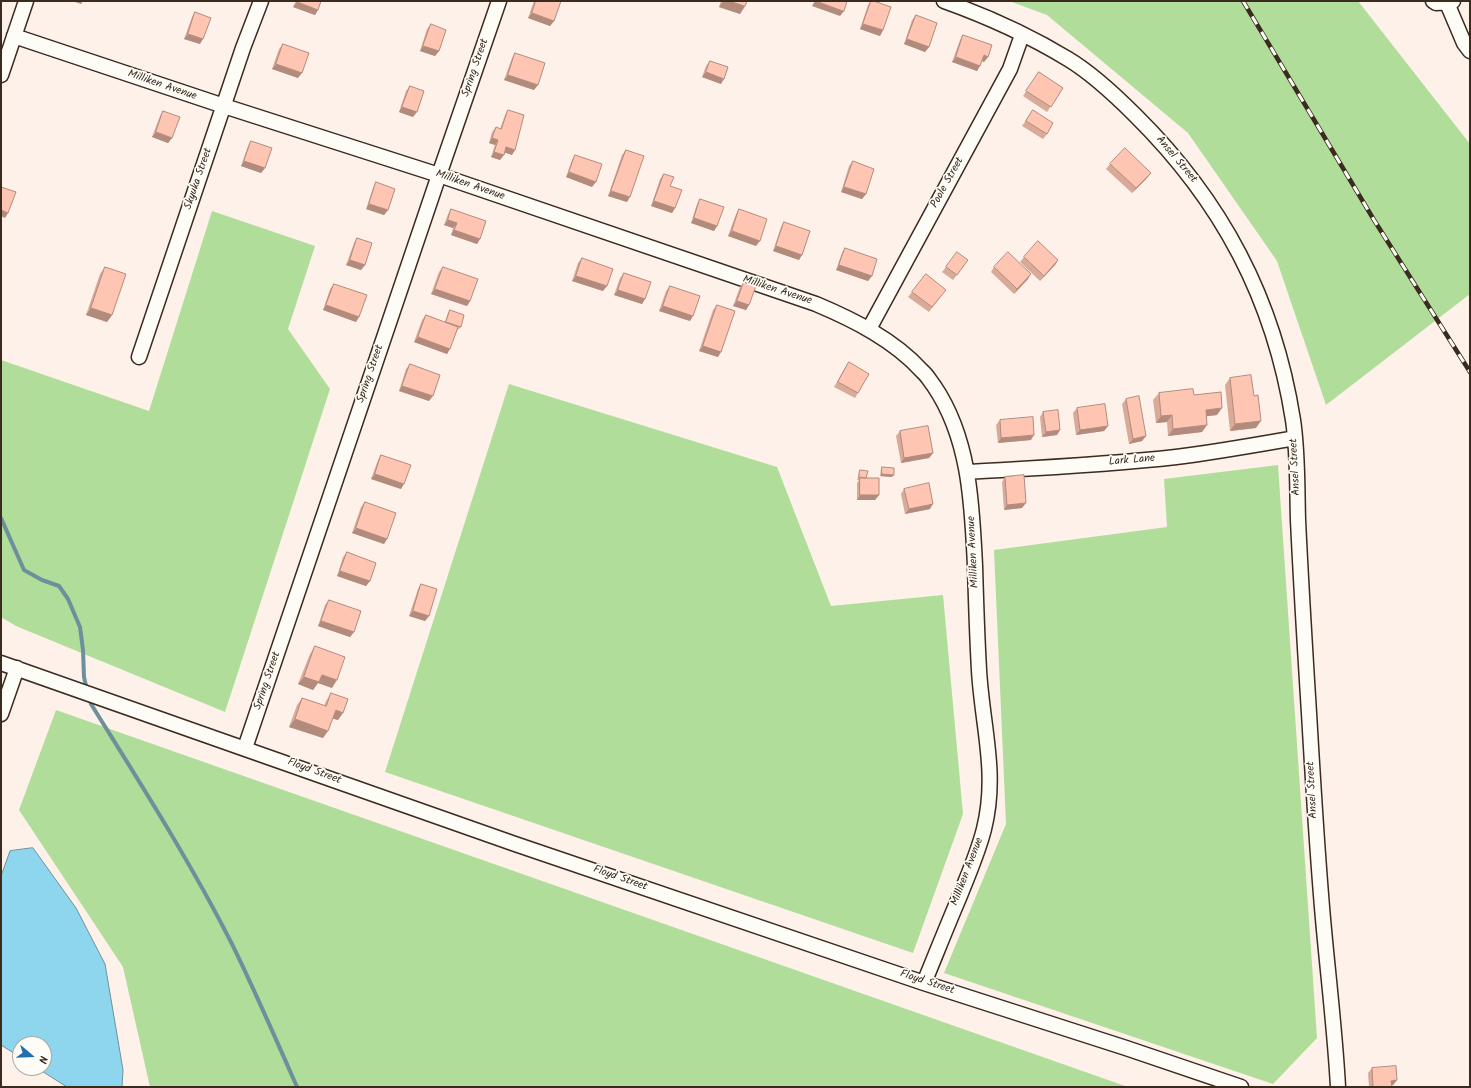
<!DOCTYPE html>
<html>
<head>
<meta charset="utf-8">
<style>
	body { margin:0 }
	#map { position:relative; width:1471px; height:1088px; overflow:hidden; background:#fdf1e9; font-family:Kalam,sans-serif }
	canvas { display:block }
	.frame { position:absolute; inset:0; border:2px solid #3b2a1e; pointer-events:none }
	.north { position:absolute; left:12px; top:1036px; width:40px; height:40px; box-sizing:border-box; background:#fdfcf7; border:1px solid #afa8a0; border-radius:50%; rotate:109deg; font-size:11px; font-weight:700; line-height:16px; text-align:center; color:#3b2a1e }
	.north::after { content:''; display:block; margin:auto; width:14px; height:18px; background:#1f6fb2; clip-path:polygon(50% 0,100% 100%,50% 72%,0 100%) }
</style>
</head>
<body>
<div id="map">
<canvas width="1471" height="1088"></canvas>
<div class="frame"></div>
<div class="north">N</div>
</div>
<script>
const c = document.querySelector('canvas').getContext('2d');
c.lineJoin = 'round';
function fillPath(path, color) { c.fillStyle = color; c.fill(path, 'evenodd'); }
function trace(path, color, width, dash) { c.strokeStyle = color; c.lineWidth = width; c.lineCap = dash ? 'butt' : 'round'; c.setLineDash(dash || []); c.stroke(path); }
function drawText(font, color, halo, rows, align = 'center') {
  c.font = font + ' Kalam,sans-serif'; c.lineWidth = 3.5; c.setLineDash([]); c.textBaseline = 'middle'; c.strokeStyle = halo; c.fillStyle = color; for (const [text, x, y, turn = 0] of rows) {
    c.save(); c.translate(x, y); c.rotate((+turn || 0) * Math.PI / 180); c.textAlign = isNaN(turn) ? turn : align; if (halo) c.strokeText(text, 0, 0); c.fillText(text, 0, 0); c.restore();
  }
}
const green = new Path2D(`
	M1009,1H1358L1470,144V294L1326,405L1277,261L1188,133L1047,15Z
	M212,211L315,246L288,329L330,389L225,712L16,626L1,617V360L149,411Z
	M509,384L777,467L831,606L943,595L963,814L913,953L385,772Z
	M1278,465L1317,1038L1273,1084L944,973L1006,824L994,550L1167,527L1164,479Z
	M56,710L1128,1087H150L123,967L19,810Z`);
const water = new Path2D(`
	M33,848L76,908L105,964L123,1070L122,1087H67L37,1068H44V1044H20V1057L1,1045V876L10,851Z`);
const stream = new Path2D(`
	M1,518L24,570L42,580L59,586L68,599L80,627L83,650L84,677L87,690
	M89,696L91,704C140,783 190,861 232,944C255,991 276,1039 297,1087`);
const minor = new Path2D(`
	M944,1C986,16 1030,36 1068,59C1093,74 1115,95 1135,115C1222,201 1274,299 1293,420C1298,453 1297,487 1298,520C1301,584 1305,649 1309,713C1313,782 1317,850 1323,919C1328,975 1335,1031 1338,1087
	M1433,1L1436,3L1452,2L1453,1
	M1447,3L1464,43L1470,51
	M14,36L224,106L439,175L816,304C854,320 894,340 922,371C927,375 930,381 934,386C970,439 972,505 975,566C976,601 977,635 979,670C982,725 998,773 984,829C978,853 968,875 959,898C947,926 936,954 924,983
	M1,75L26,1
	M869,329L1010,69L1022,35
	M139,357L243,48L261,1
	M967,472C1037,468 1106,465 1176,457C1216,452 1255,445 1295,438
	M1,663L515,844L924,983L1126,1048L1241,1087
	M1,714L17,668
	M245,748L439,175L499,1`);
const rail = new Path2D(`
	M1243,1L1374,220L1470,372`);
const wall = new Path2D(`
	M296,1H321L315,15L293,7Z
	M534,1H561L554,21L550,26L528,18Z
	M721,1H747L745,6L740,14L719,7Z
	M871,1L883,30L880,36L860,29L868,5Z
	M195,12L200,44L184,39L192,17Z
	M916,15L929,47L925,52L904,44L912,20Z
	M431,24L439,51L435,56L420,51L427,29Z
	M963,35L988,57L984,62L982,61L977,71L952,62L960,40Z
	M283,44L298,78L272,69L279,49Z
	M515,53L534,90L504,80L512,58Z
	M710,61L721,84L702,77L706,66Z
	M1039,72L1063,88L1047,112L1023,96Z
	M410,86L413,117L399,112L406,91Z
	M508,110L512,155L505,152L500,160L491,157L495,145L489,143L492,132L496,127L500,129L505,115Z
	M1033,110L1047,134L1043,139L1022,126Z
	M163,111L172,138L168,143L152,137L160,116Z
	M251,141L265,168L261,173L241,166L248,146Z
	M626,150L627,202L608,196L622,155Z
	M575,155L592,187L566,177L572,160Z
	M853,161L866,194L862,199L841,192L849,166Z
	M1110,164L1151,173L1147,178L1132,193L1106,169Z
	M664,174L670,186L675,208L672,213L651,206L660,179Z
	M376,182L388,210L384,215L366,209L373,188Z
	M700,199L717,226L714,231L691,223L697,204Z
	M451,209L480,239L477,244L451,235L453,228L444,225L448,214Z
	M739,209L756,246L728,236L736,214Z
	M784,222L799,260L773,251L781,227Z
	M357,238L365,265L361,270L346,265L354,243Z
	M845,248L872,276L868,281L836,270L842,253Z
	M1024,257L1058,260L1055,265L1040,281L1020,262Z
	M582,258L603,291L572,281L578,263Z
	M968,260L953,280L942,272L946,267Z
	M105,267L112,315L107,322L86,315L100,274Z
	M443,267L470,301L467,306L431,294L439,272Z
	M994,267L1028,279L1014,294L991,272Z
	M624,273L645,299L642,304L614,295L620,278Z
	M744,282L749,305L746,310L733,306L740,287Z
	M334,284L359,317L356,322L323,310L330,289Z
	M670,286L690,321L659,311L666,291Z
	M912,292L942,295L929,312L908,297Z
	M717,305L718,357L699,351L713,310Z
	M450,310L461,327L459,329H458L447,354L414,342L422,320L426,315L445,322L448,313Z
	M849,362L858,393L855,398L834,387L845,368Z
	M410,364L429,401L399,391L406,369Z
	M1230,378L1254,396L1256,428L1230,431L1225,385Z
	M1159,393L1217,415L1207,416V425L1202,432L1168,436L1167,422L1156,423L1153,400Z
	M1126,399L1146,436L1142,441L1129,444L1122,404Z
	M1077,408L1108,426L1104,431L1076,435L1073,413Z
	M1043,412L1060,430L1057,435L1042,437L1040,417Z
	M1000,420L1031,440L998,443L996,425Z
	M900,431L933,453L929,458L901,463L896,436Z
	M381,455L401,489L371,479L378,460Z
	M882,467L892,477L880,476L881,469Z
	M860,470L879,495L875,500H857V483L859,480H857L859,473Z
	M1005,477L1022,508L1004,510L1002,482Z
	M904,489L930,509L905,514L901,494Z
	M365,502L387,539L384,544L352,533L361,507Z
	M347,552L370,581L366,586L337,576L343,557Z
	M421,584L429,616L425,621L409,616L418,589Z
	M329,600L354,632L350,637L318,626L325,605Z
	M315,646L332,688L318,683L313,690L298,684L310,654Z
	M331,693L338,720L333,718L323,738L289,727L297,705L302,698L324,706L326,701Z
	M1372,1068L1397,1080L1393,1085L1391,1086L1392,1087H1369L1368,1073Z`);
const shadedWall = new Path2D(`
	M72,1H83L81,4Z
	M723,1H729L745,6L740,14L719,7Z
	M815,1L844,11L840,16L812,6Z
	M297,2L318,10L315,15L293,7Z
	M532,13L554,21L550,26L528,18Z
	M863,24L883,30L880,36L860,29Z
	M188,34L203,39L200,44L184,39Z
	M907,39L929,47L925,52L904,44Z
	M423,46L439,51L435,56L420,51Z
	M984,55L988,57L984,62L980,60Z
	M956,57L980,66L977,71L952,62Z
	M276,64L302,73L298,78L272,69Z
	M706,72L724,79L721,84L702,77Z
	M508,75L538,85L534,90L504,80Z
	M402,107L417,112L413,117L399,112Z
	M156,132L172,138L168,143L152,137Z
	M492,138L498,140L495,145L489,143Z
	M506,147L515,150L512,155L503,152Z
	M494,152L504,155L500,160L491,157Z
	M244,161L265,168L261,173L241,166Z
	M569,172L596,182L592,187L566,177Z
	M1151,173L1147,178L1132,193L1136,188Z
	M844,187L866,194L862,199L841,192Z
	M611,191L630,197L627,202L608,196Z
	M654,201L675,208L672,213L651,206Z
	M369,204L388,210L384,215L366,209Z
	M1,210L8,213L5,218L1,216Z
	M694,218L717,226L714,231L691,223Z
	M448,220L457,223L453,228L444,225Z
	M454,230L480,239L477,244L451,235Z
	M732,231L760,241L756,246L728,236Z
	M776,246L802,255L799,260L773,251Z
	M350,260L365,265L361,270L346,265Z
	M1058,260L1055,265L1040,281L1044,276Z
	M839,265L872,276L868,281L836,270Z
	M1031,274L1028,279L1014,294L1017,289Z
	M576,276L607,286L603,291L572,281Z
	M435,289L470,301L467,306L431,294Z
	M618,290L645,299L642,304L614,295Z
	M737,301L749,305L746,310L733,306Z
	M326,305L359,317L356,322L323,310Z
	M663,306L693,316L690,321L659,311Z
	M91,308L112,315L107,322L86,315Z
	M418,337L450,349L447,354L414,342Z
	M703,346L721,352L718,357L699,351Z
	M402,386L433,396L429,401L399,391Z
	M1222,408L1217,415L1201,417L1206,410Z
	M1172,415L1167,422L1156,423L1161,416Z
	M1261,421L1256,428L1230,431L1235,424Z
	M1207,425L1202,432L1168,436L1173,429Z
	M1108,426L1104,431L1076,435L1080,430Z
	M1060,430L1057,435L1042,437L1046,432Z
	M1034,435L1031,440L998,443L1001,438Z
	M1146,436L1142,441L1129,444L1133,439Z
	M933,453L929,458L901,463L904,458Z
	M375,474L404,484L401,489L371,479Z
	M882,474L894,475L892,477L880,476Z
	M860,495H879L875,500H857Z
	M1026,503L1022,508L1004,510L1007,505Z
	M933,504L930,509L905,514L909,509Z
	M356,528L387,539L384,544L352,533Z
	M340,571L370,581L366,586L337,576Z
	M413,611L429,616L425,621L409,616Z
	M321,621L354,632L350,637L318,626Z
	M322,675L337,680L332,688L318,683L313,690L298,684L304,677Z
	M336,710L343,713L338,720L330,718Z
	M295,719L328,731L323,738L289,727Z
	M1397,1080L1393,1085L1388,1086L1391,1081Z`);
const building = new Path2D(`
	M297,1H321L318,10L297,2Z
	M536,1H561L554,21L532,13Z
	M729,1H747L745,6Z
	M816,1H847L844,11Z
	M871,1H874L891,7L883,30L863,24Z
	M195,12L211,18L203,39L188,34Z
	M916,15L937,23L929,47L907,39Z
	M431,24L446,30L439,51L423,46Z
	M963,35L992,45L988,57L984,55L980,66L956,57Z
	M283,44L309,53L302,73L276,64Z
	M515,53L545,63L538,85L508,75Z
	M710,61L728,67L724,79L706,72Z
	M1039,72L1063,88L1051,107L1026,91Z
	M410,86L424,91L417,112L402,107Z
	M508,110L524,115L515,150L506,147L504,155L494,152L498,140L492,138L496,127L501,129Z
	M1033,110L1053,123L1047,134L1026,121Z
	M163,111L180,117L172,138L156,132Z
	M251,141L272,148L265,168L244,161Z
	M1125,148L1151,173L1136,188L1110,164Z
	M626,150L644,156L630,197L611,191Z
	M575,155L602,164L596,182L569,172Z
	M853,161L874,169L866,194L844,187Z
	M664,174L674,177L670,186L682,190L675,208L654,201Z
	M376,182L395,189L388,210L369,204Z
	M1,187L16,192L8,213L1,210Z
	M700,199L724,207L717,226L694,218Z
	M451,209L486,221L480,239L454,230L457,223L448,220Z
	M739,209L767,219L760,241L732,231Z
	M784,222L810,231L802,255L776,246Z
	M357,238L372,243L365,265L350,260Z
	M1038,241L1058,260L1044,276L1024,257Z
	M845,248L877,259L872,276L839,265Z
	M957,252L968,260L957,275L946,267Z
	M1008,252L1031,274L1017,289L994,267Z
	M582,258L613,269L607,286L576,276Z
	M105,267L126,274L112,315L91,308Z
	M443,267L478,279L470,301L435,289Z
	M624,273L651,282L645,299L618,290Z
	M926,274L946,290L932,307L912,292Z
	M744,282L756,286L749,305L737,301Z
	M334,284L367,295L359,317L326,305Z
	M670,286L700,296L693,316L663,306Z
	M717,305L735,311L721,352L703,346Z
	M450,310L464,315L461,327L446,322Z
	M426,315L458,327L450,349L418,337Z
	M849,362L869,374L858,393L838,382Z
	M410,364L440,375L433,396L402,386Z
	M1251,375L1254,396L1258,395L1261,421L1235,424L1230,378Z
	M1193,389L1194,395L1221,392L1222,408L1206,410L1207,425L1173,429L1172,415L1161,416L1159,393Z
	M1139,396L1146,436L1133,439L1126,399Z
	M1105,404L1108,426L1080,430L1077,408Z
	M1058,410L1060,430L1046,432L1043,412Z
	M1033,417L1034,435L1001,438L1000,420Z
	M928,426L933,453L904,458L900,431Z
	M381,455L411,465L404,484L375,474Z
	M882,467L894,468V475L882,474Z
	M860,470L868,471L866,478L859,477Z
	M1024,475L1026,503L1007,505L1005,477Z
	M860,478H879V495H860Z
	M929,483L933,504L909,509L904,489Z
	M365,502L396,513L387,539L356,528Z
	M347,552L376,563L370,581L340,571Z
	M421,584L437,589L429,616L413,611Z
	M329,600L361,611L354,632L321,621Z
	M315,646L345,657L337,680L322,675L319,682L304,677Z
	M331,693L348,699L343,713L336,710L328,731L295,719L302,698L326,706Z
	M1396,1066L1397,1080L1391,1081L1392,1087H1373L1372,1068Z`);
const streetNames = [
	["Spring Street",476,68,-71],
	["Milliken Avenue",162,86,19],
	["Ansel Street",1176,160,50],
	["Skyuka Street",199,179,-71],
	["Poole Street",948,183,-61],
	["Milliken Avenue",470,186,19],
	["Milliken Avenue",777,291,18],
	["Spring Street",371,374,-71],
	["Lark Lane",1132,461,-5],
	["Ansel Street",1296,467,-93],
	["Milliken Avenue",974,552,-93],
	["Spring Street",268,681,-71],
	["Floyd Street",314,772,20],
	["Ansel Street",1313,790,-93],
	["Milliken Avenue",968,872,-69],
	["Floyd Street",620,879,19],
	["Floyd Street",927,983,18]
];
fillPath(green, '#b1dd9b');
fillPath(water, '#8dd6ee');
trace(water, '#6c919b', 1);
trace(stream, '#6c919b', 4);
trace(minor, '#3b2a1e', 17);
trace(minor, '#fdfcf7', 14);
trace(rail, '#3b2a1e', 4.5);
trace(rail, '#fdfcf7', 3, [9]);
fillPath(wall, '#daaa99');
fillPath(shadedWall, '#b28b7d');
fillPath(building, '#fec6b2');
trace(building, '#b28b7d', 1);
drawText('11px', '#3b2a1e', '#fdfcf7', streetNames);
</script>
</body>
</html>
